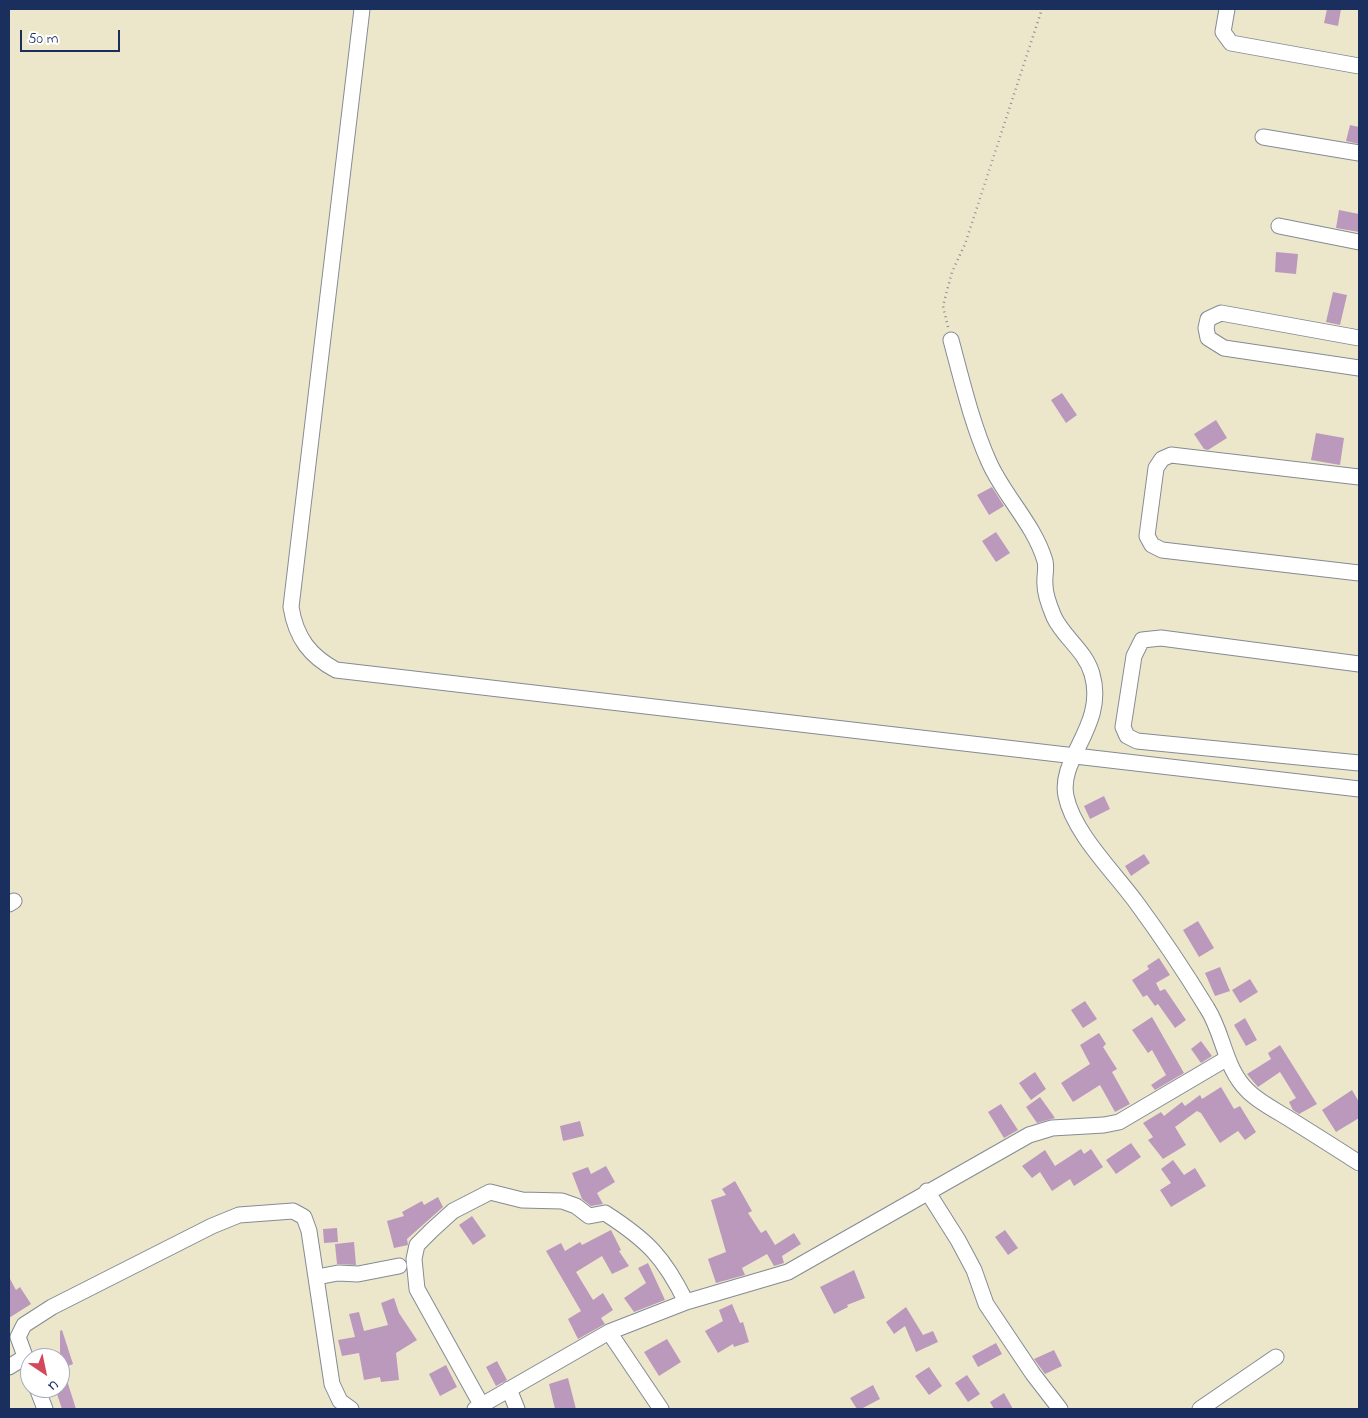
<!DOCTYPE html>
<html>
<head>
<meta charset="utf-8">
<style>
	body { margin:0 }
	#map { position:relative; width:1368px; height:1418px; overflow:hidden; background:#ece7ca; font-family:"Indie Flower",sans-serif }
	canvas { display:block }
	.frame { position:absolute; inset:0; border:10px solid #1b2f5e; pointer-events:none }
	.north { position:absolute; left:20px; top:1348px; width:50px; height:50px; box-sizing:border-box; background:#fff; border:1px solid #a4acbf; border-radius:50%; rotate:146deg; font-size:14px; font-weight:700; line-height:20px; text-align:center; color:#1b2f5e }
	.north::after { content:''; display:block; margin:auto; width:18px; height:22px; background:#d1495b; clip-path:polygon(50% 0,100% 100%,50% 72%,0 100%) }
	.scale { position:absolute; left:20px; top:30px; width:100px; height:22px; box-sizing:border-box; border:2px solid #1b2f5e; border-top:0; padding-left:6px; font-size:15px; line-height:18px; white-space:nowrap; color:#1b2f5e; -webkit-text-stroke:4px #fff; paint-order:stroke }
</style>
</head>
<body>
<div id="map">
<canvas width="1368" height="1418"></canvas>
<div class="frame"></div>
<div class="north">U</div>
<div class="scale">50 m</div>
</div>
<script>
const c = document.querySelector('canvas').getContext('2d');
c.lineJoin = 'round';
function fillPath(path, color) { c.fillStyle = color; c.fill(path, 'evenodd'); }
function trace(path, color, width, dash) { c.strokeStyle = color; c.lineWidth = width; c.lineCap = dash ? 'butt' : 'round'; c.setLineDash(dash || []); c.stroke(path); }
const building = new Path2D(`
	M1327,9H1341L1338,26L1324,23Z
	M1350,125L1359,127V144L1346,141Z
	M1339,210L1359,214V232L1336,228Z
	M1276,252L1298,254L1296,274L1275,272Z
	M1333,292L1347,295L1340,325L1326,322Z
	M1062,393L1077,415L1066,423L1051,400Z
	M1216,420L1227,438L1208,450L1204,449L1194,434Z
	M1316,433L1344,438L1340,465L1311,460Z
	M992,487L1004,506L989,515L977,495Z
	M996,532L1010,553L996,562L982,541Z
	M1104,796L1110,809L1090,819L1084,806Z
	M1144,854L1150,863L1131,876L1125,866Z
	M1198,921L1214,948L1199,957L1183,930Z
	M1159,958L1170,975L1156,983L1160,991L1165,989L1186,1020L1175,1028L1158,1004L1155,1006L1147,995L1143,997L1132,980L1149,969L1147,966Z
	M1220,967L1230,991L1215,996L1205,973Z
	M1250,979L1258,992L1240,1003L1232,990Z
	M1085,1001L1097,1019L1083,1028L1071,1010Z
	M1152,1017L1184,1073L1155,1090L1151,1085L1166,1075L1152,1050L1148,1053L1132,1030Z
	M1245,1018L1257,1040L1246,1046L1234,1025Z
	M1099,1033L1106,1044L1103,1047L1117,1069L1112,1072L1130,1104L1115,1112L1100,1085L1073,1102L1061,1083L1090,1064L1080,1045Z
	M1201,1041L1212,1056L1201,1063L1191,1049Z
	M1280,1045L1317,1104L1299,1114L1293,1110L1289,1102L1296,1098L1280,1072L1258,1087L1247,1074L1271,1059L1268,1053Z
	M1035,1072L1046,1089L1031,1100L1019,1083Z
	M1221,1087L1234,1109L1240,1106L1256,1132L1245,1140L1238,1131L1220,1143L1201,1113L1197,1111L1175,1127L1186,1145L1163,1159L1148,1140L1153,1137L1143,1123L1161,1112L1164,1116L1182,1102L1185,1106L1200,1095L1202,1099Z
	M1352,1090L1359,1102V1118L1336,1132L1322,1110Z
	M1040,1097L1055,1118L1037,1123L1026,1107Z
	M1001,1104L1018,1130L1004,1138L988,1112Z
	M580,1121L584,1136L563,1141L560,1126Z
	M1131,1143L1141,1157L1116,1174L1106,1160Z
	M1081,1149L1084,1154L1091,1149L1103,1167L1074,1186L1070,1179L1052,1191L1040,1172L1032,1178L1022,1166L1045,1150L1055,1166Z
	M1173,1160L1184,1175L1195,1168L1206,1186L1171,1207L1160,1190L1171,1183L1161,1169Z
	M606,1166L615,1182L597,1193L603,1204L591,1206L582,1199L572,1173L588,1167L591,1174Z
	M735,1181L752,1211L748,1213L761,1233L766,1230L775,1245L794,1233L801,1244L782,1256L784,1263L774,1266L767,1254L742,1268L745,1275L716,1283L708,1259L726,1252L711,1200L726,1195L722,1189Z
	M438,1197L443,1207L407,1239L408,1245L394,1248L387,1221L404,1216L402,1212L422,1201L424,1205Z
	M472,1216L486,1236L473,1245L459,1225Z
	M337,1228L338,1242L324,1243L323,1229Z
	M611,1230L621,1250L619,1251L629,1266L612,1274L602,1256L576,1272L593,1300L603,1293L613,1310L601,1318L605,1324L578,1339L568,1319L581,1311L546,1251L561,1243L565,1251L580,1242L582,1245Z
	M1005,1230L1018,1248L1008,1255L995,1237Z
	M354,1242L356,1265L337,1264L335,1244Z
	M648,1263L665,1300L634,1312L624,1298L646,1283L638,1268Z
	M854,1270L865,1298L847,1305L848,1307L834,1314L820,1287Z
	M9,1277L16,1290L20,1287L31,1304L9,1318Z
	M394,1298L399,1313L417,1340L396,1353L399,1380L381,1382L380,1377L364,1380L359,1353L342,1356L338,1340L355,1337L349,1314L359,1312L364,1331L388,1325L381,1303Z
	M732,1304L740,1323L743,1322L749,1342L734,1347L733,1344L718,1353L705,1331L723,1321L719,1310Z
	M906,1307L923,1335L933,1331L938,1342L916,1352L905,1326L894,1334L886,1322Z
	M62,1330L73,1364L63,1368L76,1409H62L55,1388H60V1331Z
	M667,1339L681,1362L659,1376L644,1352Z
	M996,1343L1002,1354L978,1367L972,1356Z
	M1054,1350L1062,1366L1045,1374L1034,1359Z
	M497,1361L507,1380L496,1386L486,1367Z
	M446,1365L457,1387L440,1396L429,1374Z
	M929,1367L942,1386L929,1395L915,1376Z
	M967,1375L980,1394L968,1402L955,1383Z
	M568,1378L576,1409H555L549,1384Z
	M873,1385L880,1399L861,1409H857L850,1398Z
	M1004,1393L1013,1409H994L990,1402Z`);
const path = new Path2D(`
	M948,327L943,306L952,272L965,244L1042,9`);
const minor = new Path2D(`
	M362,9L291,607C296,638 310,656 336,670L1359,789
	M1227,9L1223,32L1231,43L1359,66
	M1263,137L1359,153
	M1279,226L1359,242
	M1359,338L1221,313L1208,319L1206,328L1208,338L1224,348L1359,368
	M951,340C962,381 972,424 989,462C1004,496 1034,524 1045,561C1047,569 1044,576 1045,585C1045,596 1050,607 1054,617C1064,638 1085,650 1092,674C1107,725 1058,758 1066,796C1073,832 1114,872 1136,902C1161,936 1185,972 1207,1008C1224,1034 1224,1068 1248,1091C1259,1102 1275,1110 1288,1118C1312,1133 1336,1148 1359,1163
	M1359,477L1171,455L1162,459L1156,468L1147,536L1152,545L1162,550L1359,573
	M1359,664L1161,638L1142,640L1134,656L1123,727L1127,736L1137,741L1359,763
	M9,904L14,901
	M927,1191L958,1240L974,1270L986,1304L1033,1374L1060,1409
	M317,1277L338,1273L358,1274L399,1266
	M609,1332L661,1409
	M9,1367L25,1357
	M30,1370L18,1337L24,1325L52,1307L212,1226L239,1215L293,1211L304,1217L309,1231L332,1384L340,1401L351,1409
	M37,1388L45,1409
	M509,1389L517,1409
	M482,1406L417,1289L414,1259L417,1245L432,1230L453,1211L490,1192L522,1200L562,1201L576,1206L589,1216L605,1213C647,1240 664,1257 686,1302
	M475,1409L609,1332L686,1302L788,1272L1029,1135L1052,1128L1104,1125L1119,1122L1226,1059
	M1200,1409L1276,1357`);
fillPath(building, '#bb99bd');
trace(minor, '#848b94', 17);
trace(path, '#848b94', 2.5, [1, 4]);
trace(minor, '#fff', 15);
</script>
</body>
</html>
